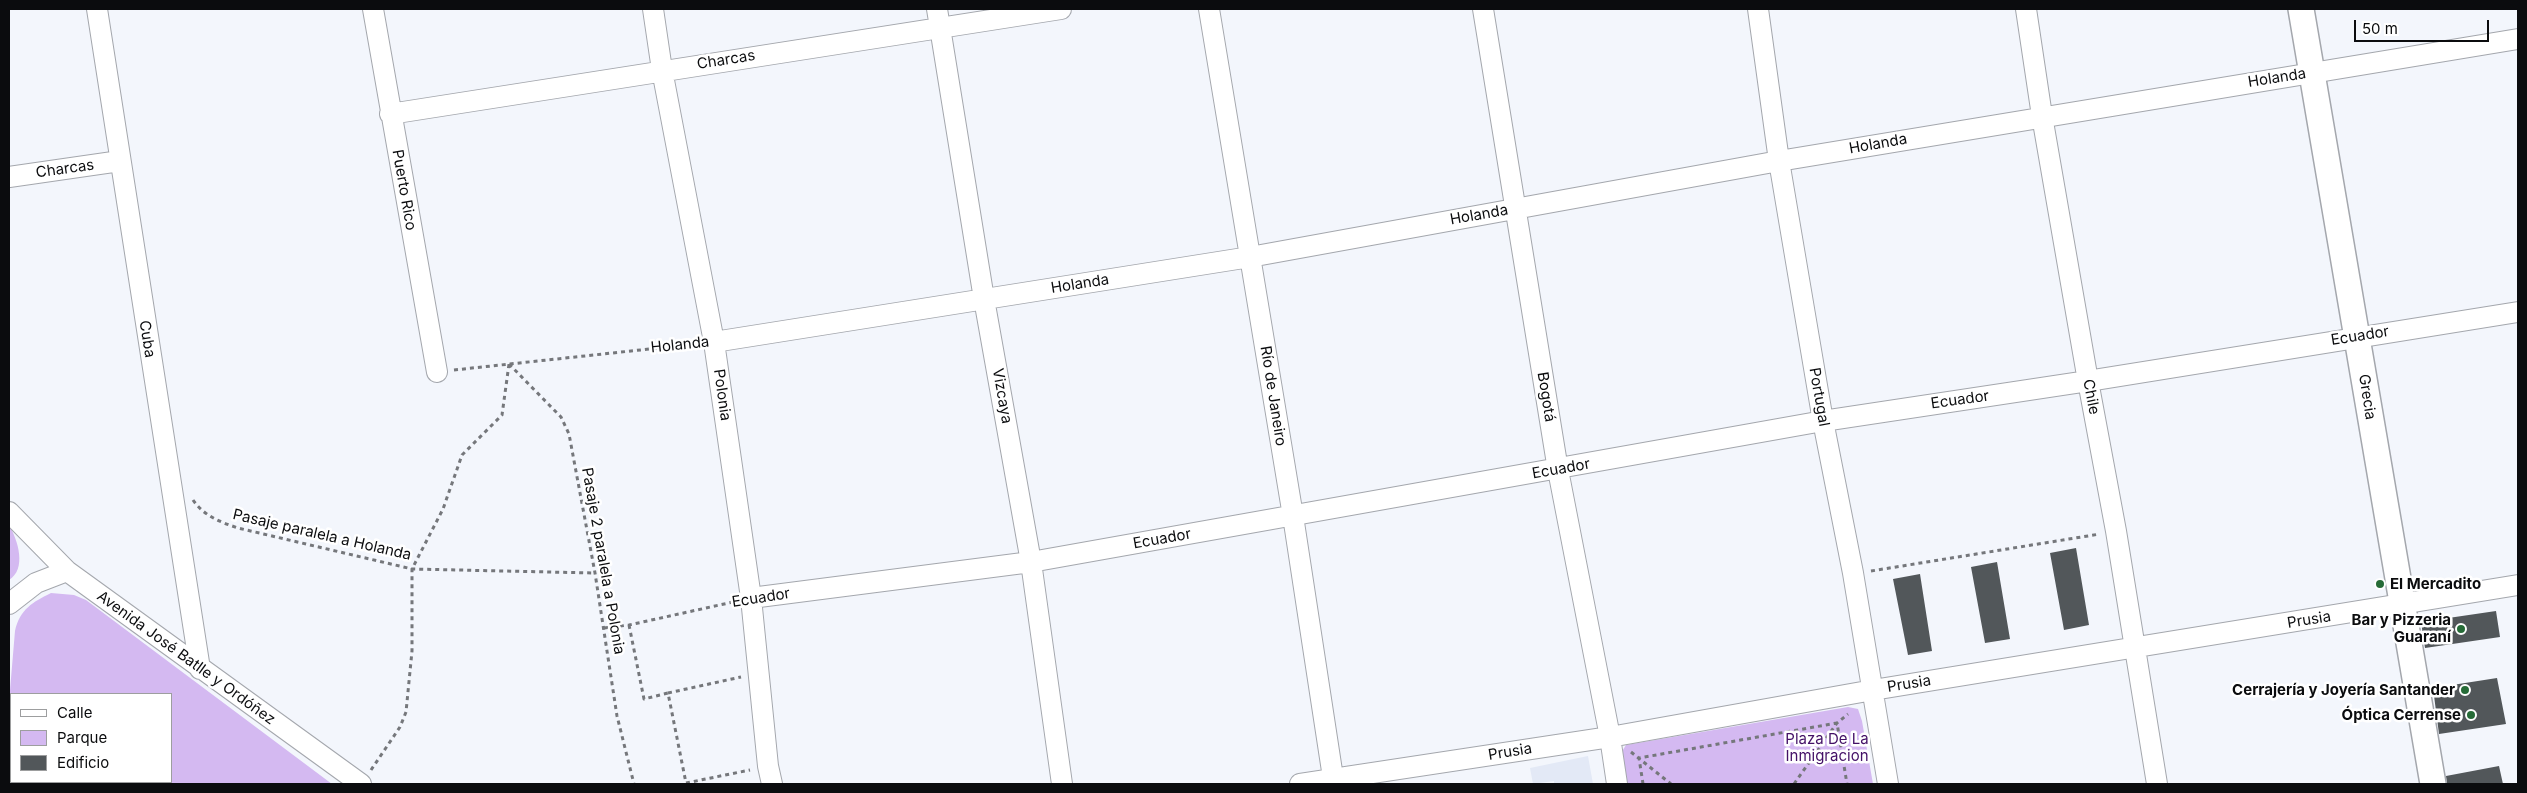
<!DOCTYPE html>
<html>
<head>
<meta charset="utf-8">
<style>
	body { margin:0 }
	#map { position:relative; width:2527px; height:793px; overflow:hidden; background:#f3f6fc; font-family:Inter,sans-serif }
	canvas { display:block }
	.frame { position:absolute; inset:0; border:10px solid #0b0c0e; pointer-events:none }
	.legend { position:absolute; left:10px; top:693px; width:162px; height:90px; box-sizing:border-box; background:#fff; border:1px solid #9d9e9f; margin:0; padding:6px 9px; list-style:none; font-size:15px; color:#0b0c0e }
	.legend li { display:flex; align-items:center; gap:10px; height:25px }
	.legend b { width:25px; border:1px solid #9d9e9f }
	.scale { position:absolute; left:2354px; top:20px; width:135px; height:22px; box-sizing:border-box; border:2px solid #0b0c0e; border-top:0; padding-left:6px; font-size:15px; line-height:18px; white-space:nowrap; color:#0b0c0e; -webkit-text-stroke:4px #fff; paint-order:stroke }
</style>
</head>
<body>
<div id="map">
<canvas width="2527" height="793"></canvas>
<div class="frame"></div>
<ul class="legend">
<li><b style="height:6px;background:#fff"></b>Calle</li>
<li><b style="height:14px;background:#d4b9f1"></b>Parque</li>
<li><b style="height:14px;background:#52575a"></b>Edificio</li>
</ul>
<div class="scale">50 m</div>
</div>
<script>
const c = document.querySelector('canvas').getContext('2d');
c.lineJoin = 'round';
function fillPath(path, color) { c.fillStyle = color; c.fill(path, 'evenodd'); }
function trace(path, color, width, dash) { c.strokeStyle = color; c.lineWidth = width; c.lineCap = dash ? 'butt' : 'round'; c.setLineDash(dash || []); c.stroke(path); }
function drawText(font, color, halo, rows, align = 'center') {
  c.font = font + ' Inter,sans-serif'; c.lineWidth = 5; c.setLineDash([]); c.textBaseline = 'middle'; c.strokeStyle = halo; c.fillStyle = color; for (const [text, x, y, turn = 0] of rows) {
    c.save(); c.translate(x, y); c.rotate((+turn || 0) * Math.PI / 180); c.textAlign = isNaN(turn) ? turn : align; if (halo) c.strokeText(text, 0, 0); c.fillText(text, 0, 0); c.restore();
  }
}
const built = new Path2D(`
	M1588,756L1593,784H1554V781L1533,784L1530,768Z`);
const green = new Path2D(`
	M9,525C18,540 27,569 9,580Z
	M51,593L74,595L86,600L332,784H9V702L15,631C20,609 33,602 51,593ZM11,694H171V782H11Z
	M1848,707L1858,709L1862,721L1873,784H1625L1621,753L1626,745Z`);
const building = new Path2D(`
	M2076,548L2089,625L2064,630L2050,553Z
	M1997,562L2010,639L1985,643L1971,567Z
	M1920,574L1932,651L1908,655L1893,579Z
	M2496,611L2500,637L2425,648L2421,622Z
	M2497,678L2506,724L2439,734L2433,688Z
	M2499,766L2503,784H2447L2446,776Z`);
const path = new Path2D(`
	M509,364L561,417L569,434L595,573L617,716L634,784
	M454,370L696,344
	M193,500C204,516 220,522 238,528L412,569L595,573
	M1871,571L2100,534
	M629,625L644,699L668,693L686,783L750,770
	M604,628L629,625L733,602
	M668,693L741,677
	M1631,752L1671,784
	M371,770L400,727L406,712L412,651V569L443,509L462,455L502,415L509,364
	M1643,784L1639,758L1837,723L1847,784
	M1794,784L1837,723L1848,714`);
const minor = new Path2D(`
	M97,9L200,669
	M373,9L437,372
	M653,9L662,70L714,342L751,598L768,766L772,784
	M937,9L984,299L1031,562L1062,784
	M1209,9L1293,516L1334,784
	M1483,9L1558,470L1610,737L1617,784
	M1758,9L1779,161L1823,421L1853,573L1888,784
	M2026,9L2042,116L2088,381L2116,531L2157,784
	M390,114L1061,9
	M9,177L120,161
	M714,342L1250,257L1779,161L2518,39
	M9,512L67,571
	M751,598L1031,562L1823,421L2088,381L2518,312
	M9,604L36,583L67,571L361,784
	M1300,784L1610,737L1873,690L2518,585`);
const tertiary = new Path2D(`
	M2301,9L2433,784`);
const markers = [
	[2380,584,5,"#266b37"],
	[2461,629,5,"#266b37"],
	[2465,690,5,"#266b37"],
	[2471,715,5,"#266b37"]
];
const streetNames = [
	["Charcas",726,60,-9],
	["Holanda",2277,78,-9],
	["Holanda",1878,144,-10],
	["Charcas",65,169,-8],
	["Puerto Rico",404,190,80],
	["Holanda",1479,215,-10],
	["Holanda",1080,284,-9],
	["Ecuador",2360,336,-9],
	["Cuba",147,339,81],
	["Holanda",680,345,-6],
	["Polonia",722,395,82],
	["Vizcaya",1002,396,80],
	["Río de Janeiro",1273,396,81],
	["Bogotá",1546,397,81],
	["Portugal",1819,397,80],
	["Chile",2091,397,79],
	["Grecia",2367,397,81],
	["Ecuador",1960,400,-8],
	["Ecuador",1561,469,-10],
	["Pasaje paralela a Holanda",322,535,13],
	["Ecuador",1162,539,-10],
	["Pasaje 2 paralela a Polonia",603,561,80],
	["Ecuador",761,598,-9],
	["Prusia",2309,620,-9],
	["Avenida José Batlle y Ordóñez",186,658,36],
	["Prusia",1909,684,-9],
	["Prusia",1510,752,-9]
];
const poiNames = [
	["El Mercadito",2390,584,"left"],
	["Bar y Pizzeria",2451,620],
	["Guaraní",2451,637],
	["Cerrajería y Joyería Santander",2455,690],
	["Óptica Cerrense",2461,715]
];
const parkNames = [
	["Plaza De La",1827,739],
	["Inmigracion",1827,756]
];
fillPath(built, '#e3e9f6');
fillPath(green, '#d4b9f1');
fillPath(building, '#52575a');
trace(minor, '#a4a7ad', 22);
trace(tertiary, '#a4a7ad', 28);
trace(path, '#75777b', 3, [4, 4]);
trace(minor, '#fff', 20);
trace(tertiary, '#fff', 25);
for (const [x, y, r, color] of markers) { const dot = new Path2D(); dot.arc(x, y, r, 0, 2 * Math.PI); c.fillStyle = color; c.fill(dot); trace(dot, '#fff', 2); }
drawText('15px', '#0b0c0e', '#fff', streetNames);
drawText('bold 15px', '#0b0c0e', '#fff', poiNames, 'right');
drawText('15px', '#431066', '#fff', parkNames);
</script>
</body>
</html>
